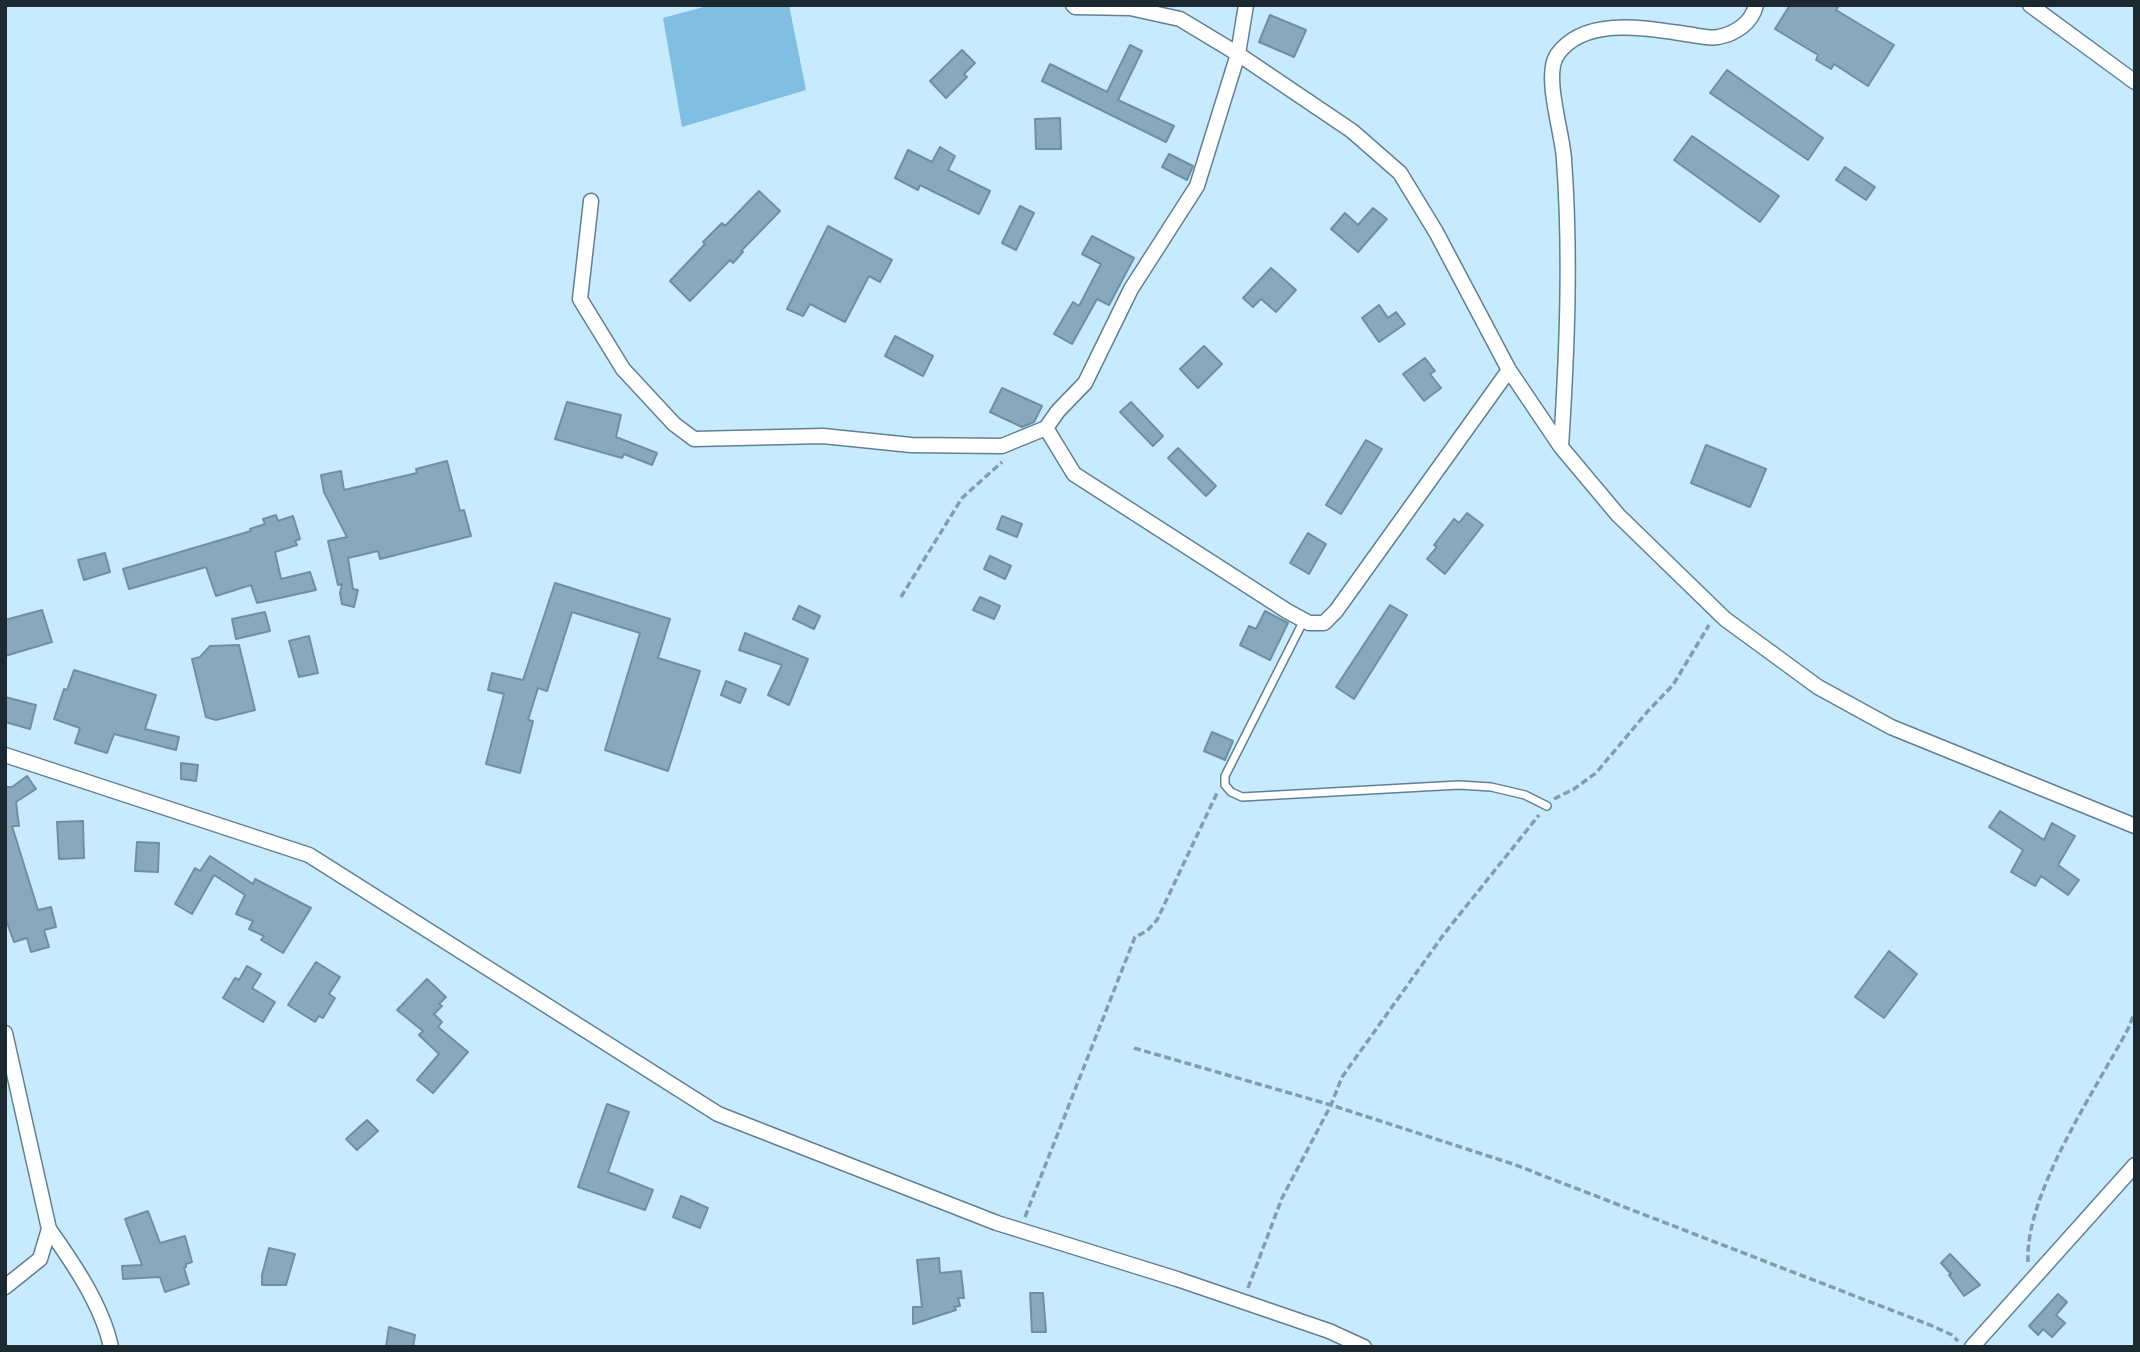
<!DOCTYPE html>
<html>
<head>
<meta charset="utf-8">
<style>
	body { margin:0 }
	#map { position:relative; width:2140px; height:1352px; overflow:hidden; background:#c7eafe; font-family:Arial,sans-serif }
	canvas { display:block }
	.frame { position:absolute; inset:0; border:7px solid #1c2931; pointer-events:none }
</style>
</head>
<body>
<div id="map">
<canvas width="2140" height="1352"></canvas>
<div class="frame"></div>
</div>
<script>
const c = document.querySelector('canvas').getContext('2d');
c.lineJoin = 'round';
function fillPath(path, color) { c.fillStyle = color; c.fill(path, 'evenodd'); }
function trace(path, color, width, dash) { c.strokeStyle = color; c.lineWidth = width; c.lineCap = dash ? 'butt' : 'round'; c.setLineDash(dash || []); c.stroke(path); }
const water = new Path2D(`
	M711,5H789L806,90L682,127L663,18Z`);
const building = new Path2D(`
	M1790,5H1839L1836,10L1894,45L1868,86L1834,64L1831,69L1816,60L1818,55L1775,29Z
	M1270,15L1306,30L1294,57L1259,42Z
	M1130,45L1142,51L1118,100L1174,126L1166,142L1042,81L1050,64L1107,92Z
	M962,50L975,63L964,74L967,77L946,98L930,81Z
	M1727,70L1823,138L1808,160L1710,93Z
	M1060,118L1061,149H1036L1035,119Z
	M1692,136L1779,196L1760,222L1674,160Z
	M940,147L955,156L948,170L990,191L979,214L920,185L918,190L895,178L908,150L932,162Z
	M1169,154L1193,166L1187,180L1162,167Z
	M1845,167L1875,187L1866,200L1836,180Z
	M759,191L780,211L741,251L743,252L733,263L730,260L690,301L670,281L705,244L703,242L722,223L725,226Z
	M1020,206L1034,213L1016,250L1002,243Z
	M1373,208L1387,219L1358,252L1331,229L1345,213L1358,225Z
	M828,226L892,260L880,282L869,276L845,322L810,304L803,316L787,309Z
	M1092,236L1134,258L1109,305L1097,299L1072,344L1054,334L1073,302L1079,306L1101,264L1082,254Z
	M1271,268L1296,290L1276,312L1261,299L1253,307L1243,298Z
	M1379,305L1388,318L1396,312L1405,324L1379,342L1362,318Z
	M895,336L933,356L923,376L885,356Z
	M1204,346L1222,364L1198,388L1180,369Z
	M1425,358L1435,371L1430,374L1441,388L1424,401L1403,374Z
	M1002,388L1042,406L1034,422L1022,427L990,412Z
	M567,402L621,415L616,437L657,453L652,465L624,454L622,458L555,439Z
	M1131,402L1163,436L1153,446L1120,412Z
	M1366,440L1382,449L1341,514L1326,505Z
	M1706,445L1766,469L1750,507L1691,483Z
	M1178,448L1216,486L1206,496L1168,458Z
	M447,461L460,511L464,510L471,536L380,559L378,551L348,558L353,589L358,590L354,607L342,604L340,593L342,584L338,585L328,541L347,537L324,492L321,475L341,471L344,490L417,473L416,469Z
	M1467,513L1483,525L1445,574L1427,559L1437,547L1434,545L1454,519L1459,523Z
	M276,515L278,521L293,516L300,539L295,541L297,545L275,552L281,579L310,572L316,590L257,603L251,585L216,596L206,567L129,589L123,569L251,531L250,529L265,524L263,519Z
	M1002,516L1022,524L1017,537L997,529Z
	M1308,533L1326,544L1309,574L1290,563Z
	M105,553L110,572L84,580L78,560Z
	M990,556L1011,566L1005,579L984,569Z
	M555,583L670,619L658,658L700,671L668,771L605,750L640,633L572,612L547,691L538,688L528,720L533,721L520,773L486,764L504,694L488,690L492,673L523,680Z
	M980,597L1000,606L994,619L973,610Z
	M1390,605L1407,615L1354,699L1336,687Z
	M799,606L820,616L814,629L793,619Z
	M42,610L52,642L5,656V620Z
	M1265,611L1288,623L1270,660L1240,645L1249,626L1256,629Z
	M265,612L270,631L236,639L232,619Z
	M745,633L808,659L789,705L768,695L782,665L739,650Z
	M309,636L318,673L299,677L289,641Z
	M239,645L255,710L216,720L206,717L192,659L200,657L210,646Z
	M74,670L156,695L145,729L179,737L176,750L114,734L107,753L75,743L80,728L54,719L64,689L67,690Z
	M726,681L746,689L740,703L721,695Z
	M5,697L36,705L30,729L5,722Z
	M1212,732L1233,741L1225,760L1204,751Z
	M181,763L198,765L196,781L181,779Z
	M27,776L36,789L16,802L19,826H12L38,910L51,907L56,927L44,930L49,947L31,952L27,938L14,942L5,917V787H12Z
	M2000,811L2044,840L2052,823L2075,836L2058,865L2079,880L2068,895L2041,876L2035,886L2011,872L2023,850L1989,827Z
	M83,821L84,858L59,859L57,822Z
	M137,842L159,843L158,872L135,871Z
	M210,856L253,884L255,879L311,908L283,953L261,940L264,936L249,929L253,921L236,914L245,895L214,875L192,914L175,904L195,868L200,871Z
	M1889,951L1917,974L1884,1018L1855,997Z
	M316,962L340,977L329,994L335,998L323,1018L319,1016L315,1022L288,1005Z
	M247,966L261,974L252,988L275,1002L263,1022L223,998L235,978L239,980Z
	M427,979L446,997L439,1004L442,1006L434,1014L442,1022L438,1027L468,1052L433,1093L417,1080L439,1054L419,1035L423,1031L397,1010Z
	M607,1104L629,1112L608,1172L653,1190L645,1210L578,1187Z
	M367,1120L378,1131L357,1150L346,1139Z
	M681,1196L708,1208L700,1228L673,1217Z
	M148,1211L160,1243L185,1236L192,1262L186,1264V1267L184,1268L189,1284L165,1292L160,1277L123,1279L122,1266L142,1265L125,1219Z
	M269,1248L295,1254L286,1285H262V1275Z
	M1950,1254L1980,1285L1964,1296L1949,1275L1951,1274L1941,1263Z
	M939,1258L940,1273L961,1271L964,1298H958L960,1306L954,1307L956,1310L913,1324V1307H922L917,1260Z
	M1030,1293H1043L1046,1332H1032Z
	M2058,1294L2067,1302L2056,1315L2065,1323L2052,1337L2043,1329L2038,1335L2029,1326Z
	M389,1327L415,1335L413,1347H386Z`);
const path = new Path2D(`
	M901,597L962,498L1002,462
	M1554,799L1574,789L1596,773L1648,711L1673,685L1709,625
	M1134,1048L1331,1105L1513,1164L1930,1325L1952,1335L1958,1341
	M1025,1217L1135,937L1147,931L1157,920L1218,791
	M2028,1262C2025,1193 2095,1091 2128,1029L2135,1012
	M1248,1288L1282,1198L1331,1105L1342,1077L1444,934L1539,815`);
const lane = new Path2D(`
	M1304,620L1225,776V785L1231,792L1242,797L1459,785L1491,787L1525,795L1547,806`);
const street = new Path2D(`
	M1073,5L1075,7L1130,8L1180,19L1238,54L1352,131L1400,173L1436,232L1509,370L1561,447L1618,515L1725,619L1818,687L1891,727L2135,826
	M2030,5L2135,82
	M591,201L580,299L623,369L674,424L694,439L823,436L911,445L1002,446L1046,428L1058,411L1085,383L1131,289L1197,186L1238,54L1246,5
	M1046,428L1074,474L1287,611L1309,623H1324L1336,611L1509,370
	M1561,447C1567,351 1571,256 1564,160C1563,134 1543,76 1557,55C1584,16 1646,28 1686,34C1696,35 1708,39 1718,37C1735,34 1752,23 1756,5
	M5,755L309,855L718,1114L997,1223L1177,1279L1329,1331L1364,1347
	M5,1033L49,1229L40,1259L5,1287
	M49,1229C73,1263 102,1305 111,1347
	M1972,1347L2135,1165`);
fillPath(water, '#80bfe2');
fillPath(building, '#88a9bd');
trace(building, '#6f8fa2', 2);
trace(lane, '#618193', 10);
trace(street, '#618193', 17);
trace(path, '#839dac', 3.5, [7, 3.5]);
trace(lane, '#fff', 7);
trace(street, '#fff', 14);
</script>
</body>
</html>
